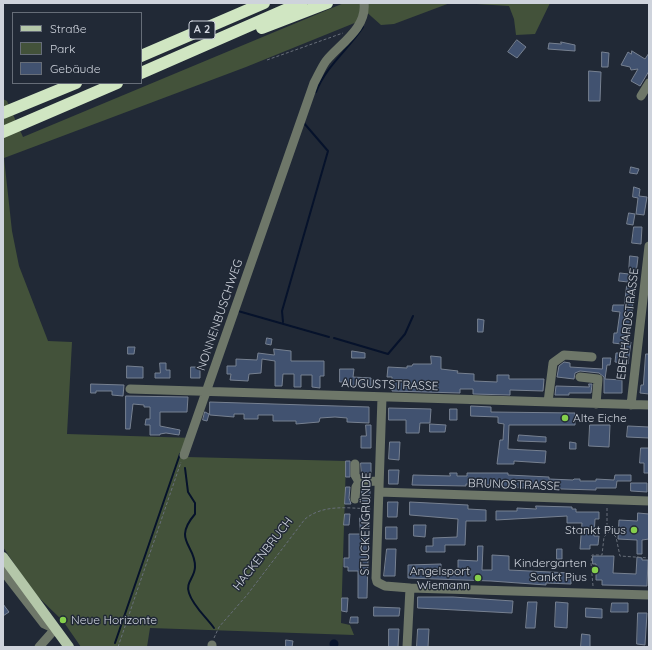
<!DOCTYPE html>
<html>
<head>
<meta charset="utf-8">
<style>
	body { margin:0 }
	#map { position:relative; width:652px; height:650px; overflow:hidden; background:#212936; font-family:Quicksand,sans-serif }
	canvas { display:block }
	.frame { position:absolute; inset:0; border:4px solid #ced3dc; pointer-events:none }
	.legend { position:absolute; left:12px; top:12px; width:130px; height:72px; box-sizing:border-box; background:#212936; border:1px solid #666d78; margin:0; padding:5px 7px; list-style:none; font-size:12px; color:#ced3dc }
	.legend li { display:flex; align-items:center; gap:8px; height:20px }
	.legend b { width:20px; border:1px solid #666d78 }
</style>
</head>
<body>
<div id="map">
<canvas width="652" height="650"></canvas>
<div class="frame"></div>
<ul class="legend">
<li><b style="height:5px;background:#b4c7a9"></b>Straße</li>
<li><b style="height:11px;background:#43523a"></b>Park</li>
<li><b style="height:11px;background:#415270"></b>Gebäude</li>
</ul>
</div>
<script>
const c = document.querySelector('canvas').getContext('2d');
c.lineJoin = 'round';
function fillPath(path, color) { c.fillStyle = color; c.fill(path, 'evenodd'); }
function trace(path, color, width, dash) { c.strokeStyle = color; c.lineWidth = width; c.lineCap = dash ? 'butt' : 'round'; c.setLineDash(dash || []); c.stroke(path); }
function drawText(font, color, halo, rows, align = 'center') {
  c.font = font + ' Quicksand,sans-serif'; c.lineWidth = 3; c.setLineDash([]); c.textBaseline = 'middle'; c.strokeStyle = halo; c.fillStyle = color; for (const [text, x, y, turn = 0] of rows) {
    c.save(); c.translate(x, y); c.rotate((+turn || 0) * Math.PI / 180); c.textAlign = isNaN(turn) ? turn : align; if (halo) c.strokeText(text, 0, 0); c.fillText(text, 0, 0); c.restore();
  }
}
const green = new Path2D(`
	M344,3H450L394,24L381,25L363,9L357,22L246,67L4,158L12,231L19,266L48,341L72,342L67,434L194,438L187,457L346,461L341,623L350,625L354,635L150,628L147,647H81L63,621L33,592L3,547V99L7,101L23,137Z
	M460,3H550L535,34L516,35L514,19L509,6Z`);
const water = new Path2D(`
	M329.5 644a4.5 4.5 0 1 1 9 0a4.5 4.5 0 1 1-9 0Z`);
const stream = new Path2D(`
	M316,92C326,66 348,50 363,27
	M238,311L329,337
	M283,322L282,311L328,151L303,122
	M334,338L388,354L405,334L413,316
	M185,468L188,492L195,503V514C172,541 196,545 195,567C195,577 185,583 189,593C193,606 206,617 214,628
	M115,643L180,454`);
const building = new Path2D(`
	M517,40L526,47L517,58L508,52Z
	M561,42L575,45V51L548,49L549,43L561,44Z
	M632,51L645,59L649,53V71L640,86L631,81L638,69L631,70L630,67L621,65L628,52L631,54Z
	M602,52L609,53L608,67H602Z
	M589,71L601,72L600,101H589Z
	M631,167L639,169L637,174L630,173Z
	M634,187L640,189L639,196L647,197L644,215L636,214L638,198L633,197Z
	M629,213L635,214L633,225L627,224Z
	M634,227H642L641,244L632,243Z
	M630,256L638,257L636,274L629,273Z
	M620,273L629,274L628,282L619,281Z
	M627,286L635,287L628,342H631L628,364L615,362L616,353H620L622,344L613,343L614,333H617L620,312L612,311L613,305H624Z
	M478,319L484,320L483,332H478Z
	M267,338L272,339L271,345L266,344Z
	M128,347H135L134,354H128Z
	M274,349L291,351V361H324V376H320V388L312,387V375H301V387H294V374H283L282,386H275V361L262,359L261,373L249,374L248,381L230,380L231,374H227V366H236V359L257,360L258,353L274,355Z
	M352,351L365,353V358H352Z
	M646,354H649V394L640,393L641,385H643Z
	M431,356L441,357V369L458,371L457,373L474,374V381L497,382V375H509V379H544L543,391L510,390V395L473,394V389H460V393L392,391V377H387L388,367L407,368V366H412L413,364H431Z
	M603,358H611L610,365H607L605,379L622,380V393H604V377L599,373L580,371L575,373L574,379L557,377L559,366L564,362L570,363V367L602,369Z
	M160,363H166V370H170V378H155V373H160Z
	M127,366L143,367V378H127Z
	M191,367H200V378H191Z
	M340,369H354L353,377L371,378V387L346,385V382H340Z
	M91,384L124,385L123,396L112,395V391H96V393H91Z
	M589,384H592L591,393H569V395H555L556,386L589,387Z
	M126,396L188,397L187,412H160V426L180,430L179,435L166,433L160,434V435H150V425H145L146,419H150V407H144V405L133,404L130,429H126Z
	M210,402L369,407V423L347,422V418L335,417L320,418L319,422L296,424V421H273V415H258V419H244V414H234V417L210,415Z
	M471,406L491,407V412L575,413V425H509L508,449L546,451L545,463L514,461V464H497L500,440H503L504,424L498,423V417L471,416Z
	M389,408L431,409L430,423H420L419,433H406V420H389Z
	M450,409H457V420H450Z
	M205,412L209,414L207,421L203,420Z
	M430,424L446,425L445,432H430Z
	M366,425H371V448H361V436H366Z
	M590,425H610L609,447L589,446Z
	M628,426L649,427V438L627,437Z
	M519,435L546,437V442L518,441Z
	M390,442H400L399,460L389,459Z
	M570,442L576,443V449H570Z
	M641,448H649V473H644V463H640Z
	M346,461H350V477H346Z
	M361,463H371V475L362,476Z
	M389,470H399L398,484H389Z
	M450,473H457V476H467V473H508V475L549,477V479L573,480L574,479H580V481H596V479L614,480L615,475H631V481H617L616,488H596V490L495,487V485L466,484V486L412,485L413,475L450,476Z
	M631,483H647V492L631,491Z
	M346,487H350L349,498L351,504H345Z
	M370,487V501H361L362,488Z
	M388,502H398L397,517H388Z
	M410,502L468,505V509L486,510V521H466L465,545H445V552H426V546H433V538L457,537L458,519L410,515Z
	M536,506L572,507V509H576V512H599V519H595L594,536H599L598,545H590V549H580L582,523H567V516L496,520V511H517V508L536,509Z
	M638,513L649,514V539L642,540V554H637V540L618,539L619,520L637,521Z
	M345,514H350L349,525H344Z
	M360,518H369L367,598H358V571H348V567H344V558H349V534H360Z
	M414,525H426L425,537L414,536Z
	M386,527H397V539H386Z
	M478,546H483L482,570H492V555L509,556V570L571,573V584L546,583V585L491,581L408,578V565L441,564V570H458V560L477,561Z
	M387,549H396L395,576H384Z
	M557,549H562V559H557Z
	M593,556H614L613,573L636,574L637,557L642,558V560H648L647,586L602,585V580H596V564H593Z
	M418,597H453L513,601L512,613L418,608Z
	M342,598H348L347,612L342,611Z
	M528,602H537L535,628H526Z
	M556,602L568,603L567,628L555,627Z
	M612,603H628V612H611Z
	M3,604L9,612L3,616Z
	M374,607L400,608L399,616H374Z
	M586,608L602,609V618L586,617Z
	M638,613H647L645,645L637,644Z
	M351,617H358V623H350Z
	M389,629H399L398,647H389Z
	M418,629H429L428,647H417Z
	M582,634L590,635V647H581Z
	M286,640L293,641L292,647H286Z`);
const path = new Path2D(`
	M267,60L343,33
	M607,508V528L616,537L620,556L649,558
	M593,586L591,563L592,555H602L604,537L609,532
	M214,638L219,627L247,595L305,519C324,504 347,508 371,509
	M118,647L181,462`);
const minor = new Path2D(`
	M641,96L649,83
	M580,377L598,379L596,404
	M130,389L649,405
	M382,397L376,578L377,582L385,586L410,588L407,647
	M548,402L553,363L564,355L592,357
	M631,405L649,246
	M184,455L314,83C318,76 321,68 326,61C340,44 367,28 364,3
	M355,464V475L359,482
	M379,492L649,501
	M355,499L356,487L359,482L379,481
	M3,571L44,624L55,629L39,647
	M410,588L649,595
	M212,647V645`);
const major = new Path2D(`
	M3,557L69,647`);
const highway = new Path2D(`
	M262,28L327,3
	M141,56L264,3
	M141,73L301,3
	M3,113L76,83
	M3,132L117,83`);
const markers = [
	[565,418,4,"#85cf4c"],
	[634,530,4,"#85cf4c"],
	[595,570,4,"#85cf4c"],
	[478,578,4,"#85cf4c"],
	[63,620,4,"#85cf4c"]
];
const shields = [
	[202,30,26]
];
const shieldNames = [
	["A 2",202,30]
];
const streetNames = [
	["NONNENBUSCHWEG",220,315,-71],
	["EBERHARDSTRASSE",628,324,-83],
	["AUGUSTSTRASSE",390,385,2],
	["BRUNOSTRASSE",514,485,2],
	["STUCKENGRÜNDE",366,524,-89],
	["HACKENBRUCH",263,554,-52]
];
const poiNames = [
	["Alte Eiche",573,418,"left"],
	["Stankt Pius",626,530],
	["Kindergarten",587,563],
	["Sankt Pius",587,577],
	["Angelsport",470,571],
	["Wiemann",470,585],
	["Neue Horizonte",71,620,"left"]
];
fillPath(green, '#43523a');
fillPath(water, '#06122b');
trace(stream, '#06122b', 2);
fillPath(building, '#415270');
trace(building, '#778191', 1);
trace(path, '#686f7a', 1, [3, 2]);
trace(minor, '#6e7769', 9);
trace(major, '#b4c7a9', 10);
trace(highway, '#d0e6c2', 12);
for (const [x, y, r, color] of markers) { const dot = new Path2D(); dot.arc(x, y, r, 0, 2 * Math.PI); c.fillStyle = color; c.fill(dot); trace(dot, '#212936', 1.5); }
for (const [x, y, w] of shields) { const box = new Path2D(); box.roundRect(x - w / 2, y - 9, w, 18, 3); c.fillStyle = '#212936'; c.fill(box); trace(box, '#ced3dc', 1); }
drawText('bold 11px', '#ced3dc', null, shieldNames);
drawText('12px', '#ced3dc', '#212936', streetNames);
drawText('12px', '#ced3dc', '#212936', poiNames, 'right');
</script>
</body>
</html>
